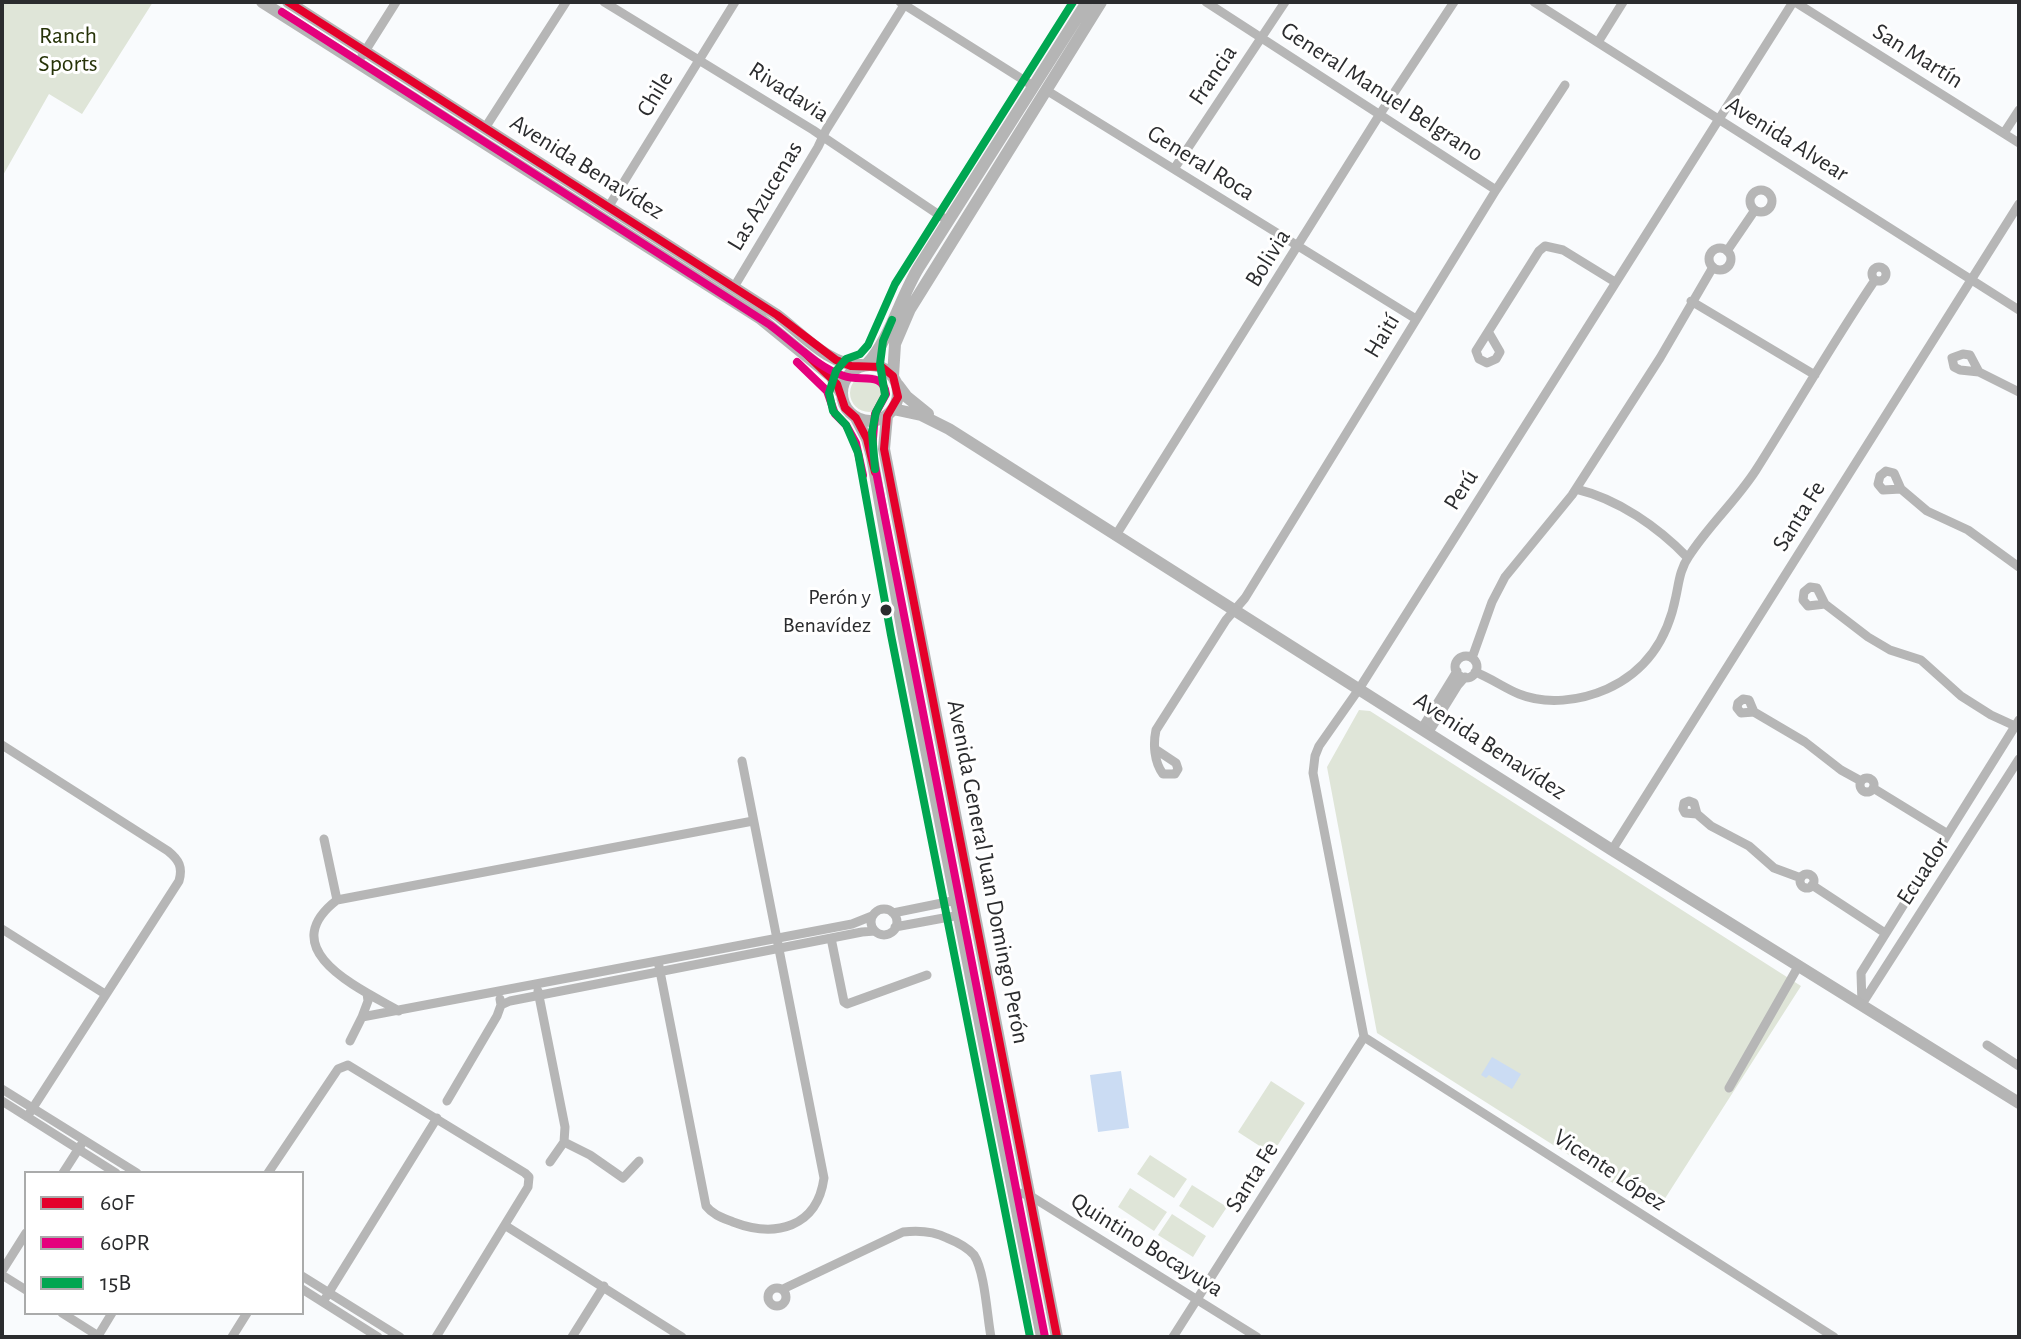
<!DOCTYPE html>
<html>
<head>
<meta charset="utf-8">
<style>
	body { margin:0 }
	#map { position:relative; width:2021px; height:1339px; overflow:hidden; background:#f9fbfd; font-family:"Alegreya Sans",sans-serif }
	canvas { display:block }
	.frame { position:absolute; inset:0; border:4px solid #2b2c2e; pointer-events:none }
	.legend { position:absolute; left:24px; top:1171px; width:280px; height:144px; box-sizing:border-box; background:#fff; border:2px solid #aaabab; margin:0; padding:10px 14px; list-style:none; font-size:24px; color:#2b2c2e }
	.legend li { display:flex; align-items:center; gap:16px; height:40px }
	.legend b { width:40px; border:2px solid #aaabab }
</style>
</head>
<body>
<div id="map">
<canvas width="2021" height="1339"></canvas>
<div class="frame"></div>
<ul class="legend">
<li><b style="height:10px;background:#e4002b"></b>60F</li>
<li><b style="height:10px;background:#e5007d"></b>60PR</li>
<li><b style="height:10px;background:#00a651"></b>15B</li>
</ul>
</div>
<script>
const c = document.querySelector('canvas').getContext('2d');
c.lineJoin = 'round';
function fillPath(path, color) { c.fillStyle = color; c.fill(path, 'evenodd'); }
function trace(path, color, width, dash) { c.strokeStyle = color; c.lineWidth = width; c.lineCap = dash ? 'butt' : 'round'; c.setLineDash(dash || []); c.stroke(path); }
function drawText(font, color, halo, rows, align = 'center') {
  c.font = font + ' "Alegreya Sans",sans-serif'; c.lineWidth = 6; c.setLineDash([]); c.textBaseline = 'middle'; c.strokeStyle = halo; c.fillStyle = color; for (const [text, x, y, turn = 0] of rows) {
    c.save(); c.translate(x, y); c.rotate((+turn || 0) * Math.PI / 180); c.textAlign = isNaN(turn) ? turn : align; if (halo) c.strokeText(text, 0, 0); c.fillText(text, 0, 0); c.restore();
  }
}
const green = new Path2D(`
	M2,2H153L82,114L49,94L2,177Z
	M850 393a19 19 0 1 1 38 0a19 19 0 1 1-38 0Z
	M1359,710L1370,711L1801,986L1657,1211L1377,1033L1327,767Z
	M1271,1081L1305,1103L1272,1154L1238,1132Z
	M1150,1155L1187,1179L1174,1198L1137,1174Z
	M1192,1185L1227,1207L1213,1228L1179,1206Z
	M1130,1188L1167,1212L1154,1231L1118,1207Z
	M1172,1214L1206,1236L1193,1257L1158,1235Z`);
const water = new Path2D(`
	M1492,1057L1521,1074L1512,1089L1489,1075L1486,1078L1481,1075Z
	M1121,1071L1129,1128L1098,1132L1090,1075Z`);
const street = new Path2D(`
	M604,2L813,130L948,221
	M900,2L1033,86
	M1206,2L1496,190
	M1534,2L2019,310
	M1795,2L2019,143
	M1598,42L1623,2
	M362,56L396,2
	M1046,90L1416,319
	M485,128L566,2
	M2004,133L2019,110
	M1174,169L1285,2
	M1750 201a11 11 0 1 1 22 0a11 11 0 1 1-22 0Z
	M609,206L735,2
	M1709 259a11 11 0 1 1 22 0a11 11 0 1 1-22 0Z
	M1727,251L1755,210
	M1872 274a7 7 0 1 1 14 0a7 7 0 1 1-14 0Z
	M734,287L818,147L826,130L906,2
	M1691,301L1815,375
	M1489,333L1500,352L1496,359L1487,363L1479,359L1476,351L1539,251L1545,246L1563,250L1615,282
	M1979,372L1970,355L1963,354L1952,358L1954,367L1960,370L1979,372L2019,392
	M1576,489C1618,499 1658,527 1687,557
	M1901,489L1883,490L1878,484L1880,476L1886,471L1894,473L1901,489L1927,511L1968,530L2019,567
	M1116,535L1380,114L1454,2
	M1825,604L1808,606L1803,600L1804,592L1810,587L1817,588L1825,604L1868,637L1890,650L1921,660L1961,696L1991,715L2015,726
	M1455 667a11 11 0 1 1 22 0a11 11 0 1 1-22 0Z
	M1472,658L1492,602L1505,577L1572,495L1660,358L1713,267
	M1475,672C1491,678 1504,688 1519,694C1546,705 1580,701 1607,689C1647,671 1668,638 1676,596C1679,582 1680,569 1689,556C1709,525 1736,501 1756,470C1796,407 1833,342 1875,280
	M1754,712L1741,713L1737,708L1738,703L1743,699L1749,700L1754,712L1805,742L1841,770L1861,781
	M1422,728L1457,671
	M1429,732L1458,685L1465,677
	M2,745L168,851C179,860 183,867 179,881L27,1117
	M1155,749L1176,763L1178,769L1175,774H1163C1154,762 1153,744 1156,730L1226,620L1245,598L1496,190L1565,85
	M1860 785a7 7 0 1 1 14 0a7 7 0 1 1-14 0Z
	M1873,788L1948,834
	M1697,814L1694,803L1689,801L1684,803L1683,809L1685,813L1697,814L1711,826L1749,846L1774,868L1801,878
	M324,839L337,900
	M1612,850L2019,204
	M1800 881a7 7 0 1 1 14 0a7 7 0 1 1-14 0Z
	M1812,885L1885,933
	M871 922a13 13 0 1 1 26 0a13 13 0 1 1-26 0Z
	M893,913L957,900
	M895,927L960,915
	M2,929L105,994
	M831,938L844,1002L847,1004L927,975
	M658,961L706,1206C713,1215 723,1218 733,1222C775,1238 817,1228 824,1178L742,761
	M538,991L565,1127L564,1142L550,1162
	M1862,1004L1861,973L2019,720
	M1862,1004L2019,759
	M501,1005L510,1001L862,932L875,931
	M399,1011C361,989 272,950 337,900L753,821
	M362,1017L368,1001L367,993
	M1364,1037L1313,773L1315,756L1319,746L1359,689L1793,2
	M1364,1037L1834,1337
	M350,1041L362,1017L852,924L872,916
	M1987,1045L2019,1066
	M1729,1088L1799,965
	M2,1089L137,1173
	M2,1101L116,1173
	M447,1101L497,1016L501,1005L500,999
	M564,1142L590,1155L623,1178L639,1161
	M63,1173L81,1145
	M268,1173L338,1069L348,1065L525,1173L529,1177L528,1187L436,1337
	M1014,1192L1029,1195L1257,1337
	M506,1226L682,1337
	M2,1271L26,1233
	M2,1275L26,1290
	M302,1276L400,1337
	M768 1297a9 9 0 1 1 18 0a9 9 0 1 1-18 0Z
	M302,1289L378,1337
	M783,1289L903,1232C919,1230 933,1231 947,1238C957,1242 967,1247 974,1255C985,1272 987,1316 991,1337
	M323,1302L437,1118
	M62,1313L100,1337
	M98,1336L112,1313
	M232,1337L247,1313
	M572,1337L604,1286
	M1173,1337L1364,1037`);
const secondary = new Path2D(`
	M262,2L761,319L831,376L841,393
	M288,2L777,315C801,333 830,367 862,365
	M867,364C889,341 901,296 919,267L1087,2
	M842 393a28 28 0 1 1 56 0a28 28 0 1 1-56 0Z
	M893,376L895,344L910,309L1101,2
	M898,385L907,397L928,414
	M893,409L921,415L949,429L1612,850L2019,1103
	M887,416L884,449L1057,1337
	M856,418L867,439L872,457L903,633L1042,1337`);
const bus1 = new Path2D(`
	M288,2L777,315L836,360L851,366L882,367L893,376L898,397L887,416L884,449L1057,1337
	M805,353L837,384L845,408L856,418L867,439L875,472`);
const bus2 = new Path2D(`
	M282,12L770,325C793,342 817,367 844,376C861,382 883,371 886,394L875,414L872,451L1045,1337
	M797,362L827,391L835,414L846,425L856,443L863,475`);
const bus3 = new Path2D(`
	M875,469L872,432L876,412L885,395L880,364L883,341L892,320
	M1030,1337L891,635L858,453L846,425L833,411L829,393L836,371L846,359L860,354L868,345L895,284L1073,2`);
const markers = [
	[886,610,7,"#2b2c2e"]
];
const busNames = [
	["Perón y",871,597],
	["Benavídez",871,625]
];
const parkNames = [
	["Ranch",68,36],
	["Sports",68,64]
];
const streetNames = [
	["San Martín",1918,56,32],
	["Francia",1213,75,-56],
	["Rivadavia",789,92,33],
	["General Manuel Belgrano",1382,92,33],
	["Chile",655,94,-59],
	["Avenida Alvear",1787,139,32],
	["General Roca",1201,163,32],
	["Avenida Benavídez",587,167,32],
	["Las Azucenas",765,196,-59],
	["Bolivia",1268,258,-58],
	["Haití",1382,336,-59],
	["Perú",1461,490,-58],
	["Santa Fe",1799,516,-58],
	["Avenida Benavídez",1490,746,33],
	["Ecuador",1923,871,-57],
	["Avenida General Juan Domingo Perón",988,872,79],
	["Vicente López",1610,1170,33],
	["Santa Fe",1252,1177,-58],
	["Quintino Bocayuva",1147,1245,32]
];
fillPath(green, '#dfe5d8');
fillPath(water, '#cbdcf3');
trace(street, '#b6b6b6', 9);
trace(secondary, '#b5b5b5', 12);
trace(bus1, '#e4002b', 8);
trace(bus2, '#e5007d', 8);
trace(bus3, '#00a651', 8);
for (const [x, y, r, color] of markers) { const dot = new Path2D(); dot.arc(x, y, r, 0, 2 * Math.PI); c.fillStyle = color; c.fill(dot); trace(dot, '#fff', 3); }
drawText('22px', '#2b2c2e', '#fff', busNames, 'right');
drawText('24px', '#263308', '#fff', parkNames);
drawText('24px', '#2b2c2e', '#fff', streetNames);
</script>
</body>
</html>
